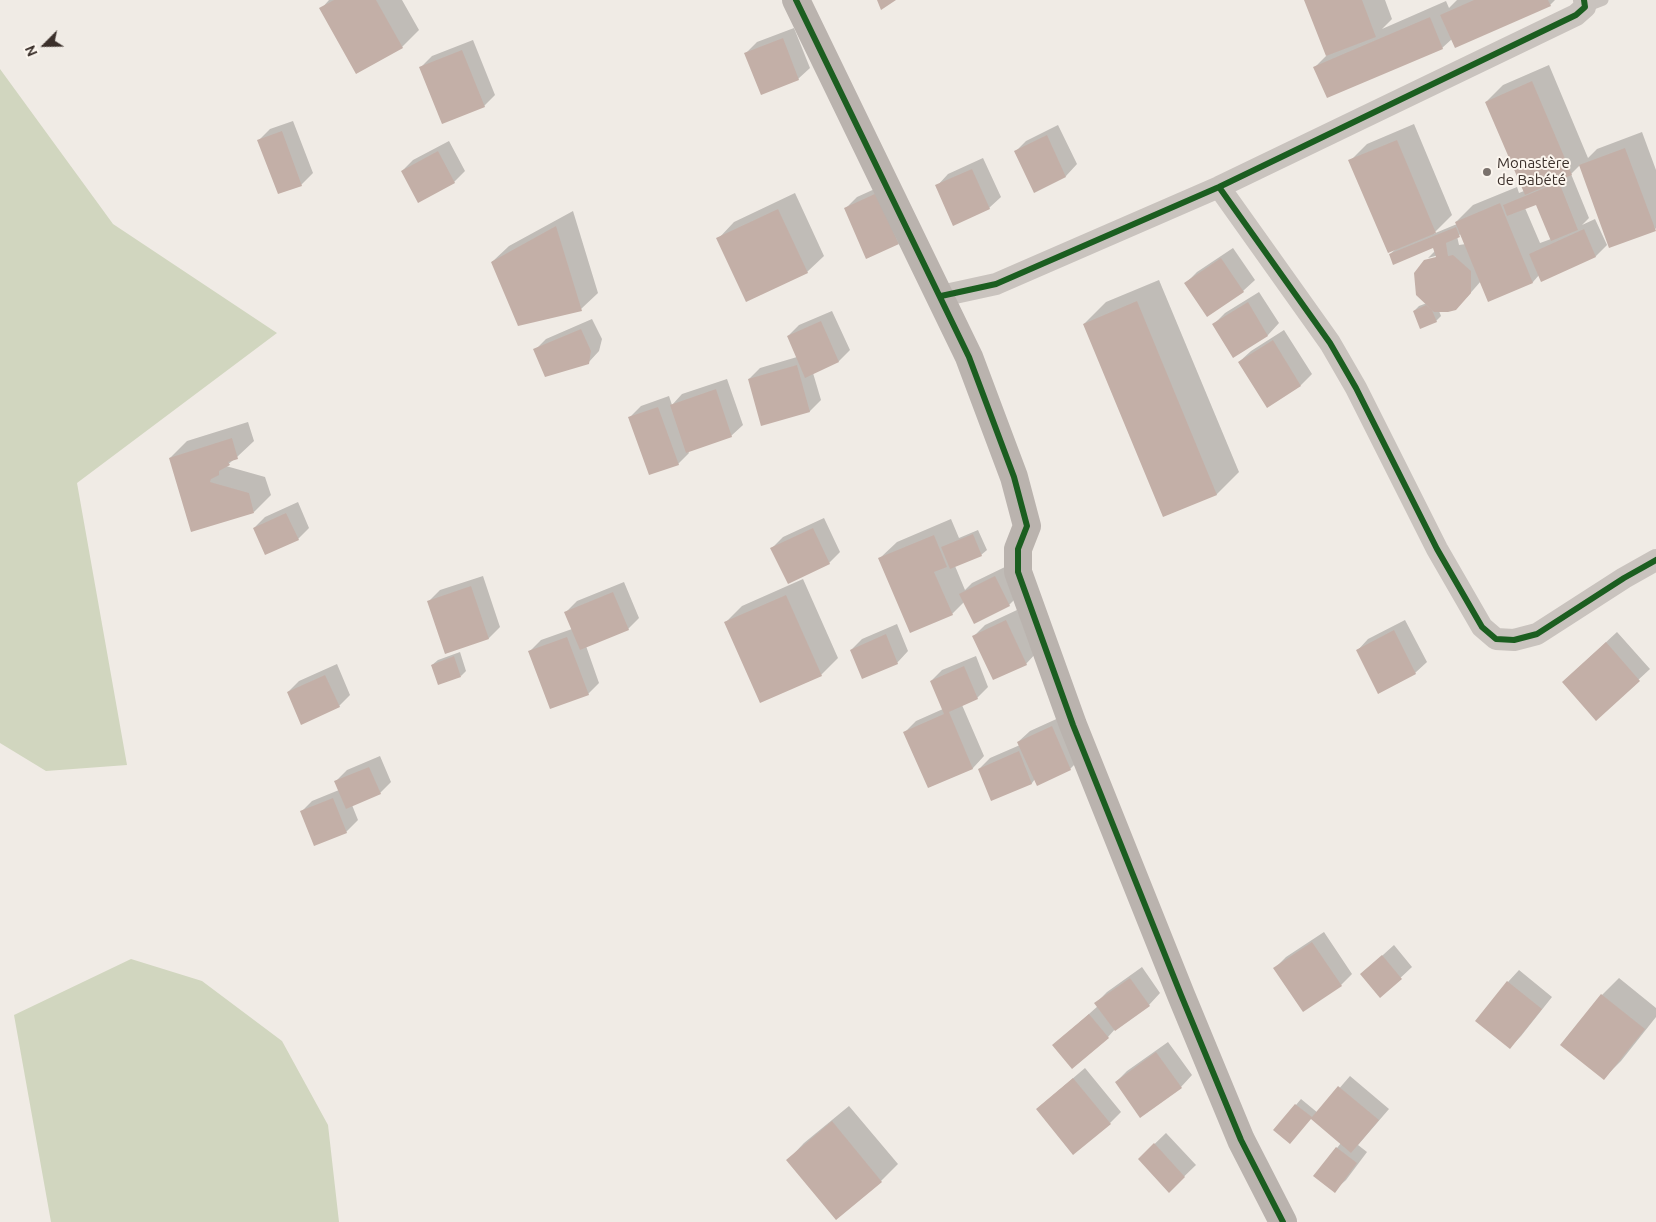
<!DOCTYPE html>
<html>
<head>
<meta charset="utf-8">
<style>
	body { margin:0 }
	#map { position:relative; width:1656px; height:1222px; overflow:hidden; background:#f0ebe5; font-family:Ubuntu,sans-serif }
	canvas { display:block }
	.north { position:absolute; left:20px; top:20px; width:50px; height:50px; -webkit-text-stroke:4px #fbf5ee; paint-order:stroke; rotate:247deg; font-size:14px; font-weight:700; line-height:20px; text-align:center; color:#3b302b }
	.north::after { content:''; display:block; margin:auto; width:18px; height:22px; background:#3b302b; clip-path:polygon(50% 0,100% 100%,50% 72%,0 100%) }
</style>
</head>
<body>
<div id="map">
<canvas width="1656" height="1222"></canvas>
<div class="north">N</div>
</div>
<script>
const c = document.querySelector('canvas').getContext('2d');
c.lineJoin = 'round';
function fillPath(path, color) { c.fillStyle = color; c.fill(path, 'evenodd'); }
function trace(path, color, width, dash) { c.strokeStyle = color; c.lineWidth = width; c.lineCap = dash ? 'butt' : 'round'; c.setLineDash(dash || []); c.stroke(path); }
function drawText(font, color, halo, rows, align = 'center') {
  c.font = font + ' Ubuntu,sans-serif'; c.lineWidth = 4; c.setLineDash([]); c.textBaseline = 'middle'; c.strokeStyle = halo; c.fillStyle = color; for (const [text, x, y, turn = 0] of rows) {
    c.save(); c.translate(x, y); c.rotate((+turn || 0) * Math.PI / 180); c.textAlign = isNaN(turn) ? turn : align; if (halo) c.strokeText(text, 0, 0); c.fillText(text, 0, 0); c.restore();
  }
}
const green = new Path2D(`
	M0,69L113,224L277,333L77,483L127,765L46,771L0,743Z
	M131,959L202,981L282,1041L328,1125L339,1222H51L14,1015Z`);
const shadow = new Path2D(`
	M329,0H402L419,30L402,47L321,9Z
	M1305,0H1385L1392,19L1382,29L1446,1L1449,8L1457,0H1555L1550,5L1452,39L1442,48L1315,67L1327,55Z
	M794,28L810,68L798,79L746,53L757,42Z
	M473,40L495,95L484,106L421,67L432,56Z
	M1549,65L1588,158L1597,149L1642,132L1656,170V229L1580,165L1571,174L1589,218L1582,225L1595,219L1607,245L1596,256L1541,280L1539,275L1533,282L1481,281L1467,297L1439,311L1441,316L1436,321L1414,311L1419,306L1427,303L1443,256L1442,254L1428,258L1436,250L1439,244L1390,254L1397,248L1350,161L1367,144L1414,124L1452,215L1433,234L1457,224L1456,222L1473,205L1517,187L1519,193L1524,191L1486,102L1503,85ZM1537,203L1551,239L1540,243L1525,208ZM1461,234L1466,244L1459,245L1457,236Z
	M293,121L313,173L301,185L259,140L270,129Z
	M1058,125L1077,164L1066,176L1034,191L1015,152L1026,141Z
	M449,141L465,171L454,182L402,171L413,160Z
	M983,158L1001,197L989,208L937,186L948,174Z
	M888,183L909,232L846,208L857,197Z
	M795,193L824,256L807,272L718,239L734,222Z
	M573,211L598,293L581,309L492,262L509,246Z
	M1233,248L1255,280L1243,291L1208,315L1186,283L1197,272Z
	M1159,280L1239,472L1217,494L1164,516L1084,324L1106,302Z
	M1259,292L1279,323L1268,335L1234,356L1214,324L1225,313Z
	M832,311L850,350L839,361L813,373L821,400L810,411L762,424L749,379L760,368L797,357L788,336L799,325Z
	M592,319L602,339L599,351L588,363L535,350L546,339Z
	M1284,330L1312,374L1301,385L1267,406L1239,362L1251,351Z
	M727,379L743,425L731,436L688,451L689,453L678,464L630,417L641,406L669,396L672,405L682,394Z
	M248,422L254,441L237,457L226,466L265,477L271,495L254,512L170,458L187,441Z
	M298,502L309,528L298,539L254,528L265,517Z
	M824,518L840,552L829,563L772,548L783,537Z
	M951,519L959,538L978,530L987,550L981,555L955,566L965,590L972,583L1007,566L1020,594L1009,605L964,602L952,614L880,558L897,542Z
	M483,576L500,627L489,638L446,652L429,601L440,590Z
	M803,579L838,658L821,675L725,623L742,606Z
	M624,582L639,618L628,629L586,646L599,683L588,694L529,652L541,640L572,629L566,612L577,601Z
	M1017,610L1037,652L1026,664L974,636L985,625Z
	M1405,620L1427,662L1415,673L1357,651L1368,639Z
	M897,624L908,651L897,663L851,650L862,639Z
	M1617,632L1650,669L1596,719L1575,671Z
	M460,652L466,671L461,676L432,665L438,660Z
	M976,656L988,687L977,698L962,705L984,756L973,768L929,787L905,732L916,721L943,709L931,681L942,670Z
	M337,664L350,695L339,706L288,692L299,681Z
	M1063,716L1081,758L1070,769L1035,779L1032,783L992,799L979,769L990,758L1020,745L1018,742L1030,731Z
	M380,756L391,782L380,793L352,805L358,820L346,832L301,812L312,801L339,790L336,781L347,770Z
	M1324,932L1352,974L1341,985L1275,968L1286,957Z
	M1394,945L1412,967L1381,996L1362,974Z
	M1142,967L1160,993L1149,1005L1116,1028L1108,1037L1054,1045L1098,1006L1096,1003L1107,992Z
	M1519,970L1552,997L1521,1036L1510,1047L1477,1021L1508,982Z
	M1619,978L1656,1008V1017L1621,1061L1604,1078L1602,995Z
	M1168,1042L1192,1075L1181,1087L1140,1116L1116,1082L1127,1071Z
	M1085,1068L1121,1112L1110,1123L1037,1109Z
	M1350,1076L1389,1109L1358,1145L1367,1152L1346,1180L1334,1191L1337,1148L1341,1143L1311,1118L1275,1130L1301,1099L1318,1113Z
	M849,1106L898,1164L881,1181L788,1160L804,1143Z
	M1166,1133L1196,1165L1169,1191L1139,1159Z`);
const building = new Path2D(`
	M334,0H376L403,48L356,74L319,8Z
	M877,0H896L881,10Z
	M1304,0H1362L1376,37L1326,56Z
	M1474,0H1548L1551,6L1455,48L1440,15Z
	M1430,17L1443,49L1327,98L1313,67Z
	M783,38L799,80L761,95L744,53Z
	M462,50L485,107L442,124L419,67Z
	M1532,81L1572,175L1525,195L1485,102Z
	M282,131L302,186L278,194L257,140Z
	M1047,135L1066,177L1034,193L1014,151Z
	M1397,140L1436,233L1388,253L1348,160Z
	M1625,148L1656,231L1609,248L1579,165Z
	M438,151L455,183L418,203L401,171Z
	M972,169L990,209L953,226L935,185Z
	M1559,182L1578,230L1551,241L1536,205L1507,216L1503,205Z
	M877,193L899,244L866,259L844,208Z
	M1500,203L1533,283L1488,302L1455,222Z
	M778,209L808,273L746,302L716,238Z
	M556,226L582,311L518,326L491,262Z
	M1456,227L1460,237L1446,243L1448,256L1453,255L1471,271V293L1456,310L1448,312H1434L1416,295L1414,273L1424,260L1436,257L1433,248L1393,265L1389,254Z
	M1584,229L1596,257L1541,282L1529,254Z
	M1221,258L1244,292L1207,317L1184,283Z
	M1137,301L1217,495L1163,517L1083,324Z
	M1248,302L1268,336L1233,358L1212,324Z
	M1426,305L1432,310L1437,322L1420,329L1413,311Z
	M821,321L839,362L805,378L787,336Z
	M581,329L591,351L589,364L545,377L533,349Z
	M1273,340L1301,386L1267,408L1238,362Z
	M797,365L810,412L761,426L748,379Z
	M716,389L732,437L686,453L670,405Z
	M658,407L679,465L649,475L628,417Z
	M232,438L238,459L228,462L230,465L219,471V475L211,479L210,482L249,493L254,513L191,532L169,458Z
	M286,513L299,540L265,555L253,528Z
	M813,528L830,564L788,584L770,548Z
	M973,534L982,556L950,569L941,547Z
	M934,535L947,567L934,572L953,615L910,633L878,558Z
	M995,576L1010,606L974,624L959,594Z
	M471,586L489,639L445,654L427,601Z
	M613,592L629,630L580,650L564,612Z
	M786,595L822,676L760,703L724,622Z
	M1006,620L1027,665L993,680L972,636Z
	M1394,630L1416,674L1378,694L1356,650Z
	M886,634L898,664L862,679L850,650Z
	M567,637L589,695L550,709L528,651Z
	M1606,642L1640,681L1596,721L1562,682Z
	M454,656L461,677L438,685L431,665Z
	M964,666L978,699L949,712L973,769L928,788L903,732L944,714L930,681Z
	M325,675L340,707L301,725L287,692Z
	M1052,726L1071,770L1037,786L1017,742Z
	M1019,751L1032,784L991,801L978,769Z
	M369,767L381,794L346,809L334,781Z
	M333,798L347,833L314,846L300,811Z
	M1312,942L1342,986L1303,1012L1273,968Z
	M1382,955L1402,979L1380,998L1360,974Z
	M1130,978L1150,1006L1115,1031L1094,1003Z
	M1507,981L1542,1009L1510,1049L1475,1021Z
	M1601,994L1645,1029L1604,1080L1560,1045Z
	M1089,1014L1109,1038L1072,1069L1052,1045Z
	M1156,1052L1182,1088L1140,1118L1115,1082Z
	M1073,1078L1111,1124L1073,1155L1036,1109Z
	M1338,1086L1379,1120L1351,1153L1311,1119L1290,1144L1273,1130L1295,1104L1312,1117Z
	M832,1121L882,1182L836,1220L786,1160Z
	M1154,1143L1185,1177L1169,1193L1138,1159Z
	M1336,1147L1357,1163L1335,1193L1313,1176Z`);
const lane = new Path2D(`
	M1585,7L1603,0`);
const street = new Path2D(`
	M1219,187L1330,343L1356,388L1437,549L1482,627L1496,639L1514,640L1537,634L1624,578L1656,560
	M941,296L996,284L1219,187L1576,15L1585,7L1584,0`);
const secondary = new Path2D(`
	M796,0L969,357L1014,477L1027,526L1018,549V572L1073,725L1181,995L1241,1140L1283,1222`);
const cycleway = new Path2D(`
	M796,0L969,357L1014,477L1027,526L1018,549V572L1073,725L1181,995L1241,1140L1283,1222
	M1219,187L1330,343L1356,388L1437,549L1482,627L1496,639L1514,640L1537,634L1624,578L1656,560
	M941,296L996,284L1219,187L1576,15L1585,7L1584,0`);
const markers = [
	[1487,172,5,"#7a716c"]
];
const poiNames = [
	["Monastère",1497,163],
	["de Babété",1497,180]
];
fillPath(green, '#d1d6bf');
fillPath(shadow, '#0003');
fillPath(building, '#c3afa7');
trace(lane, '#c9c3be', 11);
trace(street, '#c9c3be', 22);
trace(secondary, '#bab3ae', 28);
trace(cycleway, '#1b5e20', 6);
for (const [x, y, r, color] of markers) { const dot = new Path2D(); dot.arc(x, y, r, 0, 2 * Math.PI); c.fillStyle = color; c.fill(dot); trace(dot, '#fbf5ee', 2); }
drawText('15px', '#3b302b', '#fbf5ee', poiNames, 'left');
</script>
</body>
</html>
